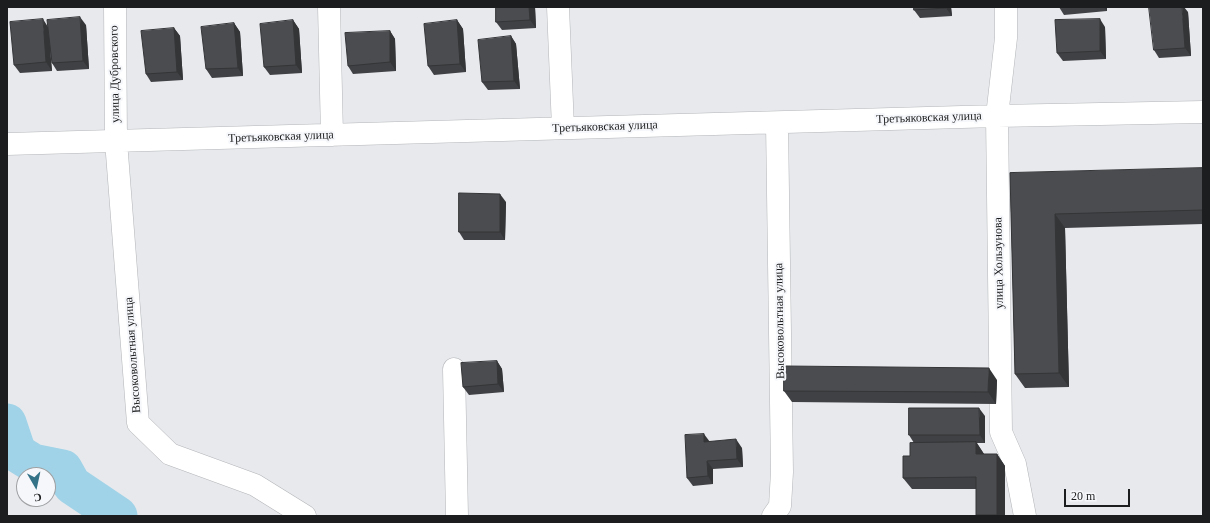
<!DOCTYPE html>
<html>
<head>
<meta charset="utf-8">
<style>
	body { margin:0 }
	#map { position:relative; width:1210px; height:523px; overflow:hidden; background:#e7e9ed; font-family:Georgia,serif }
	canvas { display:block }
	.frame { position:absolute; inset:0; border:8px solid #1c1d1e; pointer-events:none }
	.north { position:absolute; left:16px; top:467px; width:40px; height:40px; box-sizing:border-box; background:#f5f7fa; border:1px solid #9ea0a2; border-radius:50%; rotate:171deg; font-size:11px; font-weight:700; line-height:16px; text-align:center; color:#1c1d1e }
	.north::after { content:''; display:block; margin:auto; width:14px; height:18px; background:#347288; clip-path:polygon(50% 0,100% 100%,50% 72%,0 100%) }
	.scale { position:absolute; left:1064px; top:489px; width:66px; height:18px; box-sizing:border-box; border:2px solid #1c1d1e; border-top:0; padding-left:5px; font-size:12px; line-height:14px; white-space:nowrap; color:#1c1d1e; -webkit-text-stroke:3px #f5f7fa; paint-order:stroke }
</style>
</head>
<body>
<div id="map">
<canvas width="1210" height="523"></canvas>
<div class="frame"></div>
<div class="north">С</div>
<div class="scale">20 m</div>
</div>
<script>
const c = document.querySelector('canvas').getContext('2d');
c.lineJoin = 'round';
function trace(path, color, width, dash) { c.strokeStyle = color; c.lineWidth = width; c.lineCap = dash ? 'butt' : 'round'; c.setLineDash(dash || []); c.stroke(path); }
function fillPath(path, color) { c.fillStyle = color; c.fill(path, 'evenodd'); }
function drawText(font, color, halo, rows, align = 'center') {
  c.font = font + ' Georgia,serif'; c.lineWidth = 4; c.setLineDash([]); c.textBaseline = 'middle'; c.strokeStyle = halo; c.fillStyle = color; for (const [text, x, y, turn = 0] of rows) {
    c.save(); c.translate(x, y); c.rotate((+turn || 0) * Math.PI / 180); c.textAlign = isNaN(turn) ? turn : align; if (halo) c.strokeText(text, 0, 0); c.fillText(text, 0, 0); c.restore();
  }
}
const river = new Path2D(`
	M7,423L17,453L33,463L63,469L72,485L118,516`);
const minor = new Path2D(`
	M115,7L116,141L138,423L170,454L255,485L305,516
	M329,7L332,135
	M558,7L563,128
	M1006,7V38L997,116L1001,432L1015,464L1025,516
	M7,144L997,116L1203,112
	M454,369L457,516
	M773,516L780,506L782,472L777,123`);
const wall = new Path2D(`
	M496,7H535L536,28L502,30L496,22Z
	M914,7H951L952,16L920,18L914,10Z
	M1059,7H1107V11L1064,15Z
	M1188,12L1191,56L1159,58L1154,50Z
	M293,20L299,29L302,73L270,75L264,67Z
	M457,20L463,29L466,72L434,75L428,66Z
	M234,23L240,32L243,76L212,78L206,69Z
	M86,25L89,69L57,71L52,63L50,50L52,71L20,73L14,65L48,26Z
	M1105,27L1106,59L1063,61L1057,53Z
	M174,28L180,36L183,80L151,82L146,74Z
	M390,31L395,39L396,71L353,74L348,66Z
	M511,36L516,44L520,89L488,90L482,82Z
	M1203,168V224L1065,228L1069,387L1025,388L1015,374L1010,173Z
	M506,202L505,240H464L459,232Z
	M497,361L502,369L504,392L469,395L463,387Z
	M997,380L996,404L792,402L784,391Z
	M985,416V443H977L984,454H997L1005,466V516H977L976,515V489H912L903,478L914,443L909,435Z
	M709,441L742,448L743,467L713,469V484L693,486L687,478Z`);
const shadedWall = new Path2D(`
	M529,7H535L536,28L530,20Z
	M946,7H951L952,16L946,8Z
	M1104,7H1107V11Z
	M1182,7H1184L1188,12L1191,56L1185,48Z
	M80,17L86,25L89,69L83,61Z
	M43,19L48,27L52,71L46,62Z
	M1100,19L1105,27L1106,59L1100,51Z
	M293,20L299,29L302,73L296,65Z
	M457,20L463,29L466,72L460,64Z
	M234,23L240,32L243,76L238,68Z
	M174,28L180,36L183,80L177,72Z
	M390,31L395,39L396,71L390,62Z
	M511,36L516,44L520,89L514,81Z
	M500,194L506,202L505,240L500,232Z
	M1055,214L1065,228L1069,387L1059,373Z
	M497,361L502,369L504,392L498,384Z
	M989,368L997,380L996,404L988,392Z
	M979,408L985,416V443L980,435Z
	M704,434L710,442H704Z
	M736,439L742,448L743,467L737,459Z
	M976,442L984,454H976Z
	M997,454L1005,466V516H998L997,515Z
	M707,461L713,469V484L708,476Z`);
const building = new Path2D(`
	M496,7H529L530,20L496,22Z
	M914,7H946V8L914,10Z
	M1149,7H1182L1185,48L1154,50Z
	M80,17L83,61L52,63L47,20Z
	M43,19L46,62L14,65L10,22Z
	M1100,19V51L1057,53L1055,20Z
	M293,20L296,65L264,67L260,24Z
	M457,20L460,64L428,66L424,24Z
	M234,23L238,68L206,69L201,27Z
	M174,28L177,72L146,74L141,31Z
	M390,31V62L348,66L345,33Z
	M511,36L514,81L482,82L478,40Z
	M1203,168V210L1055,214L1059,373L1015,374L1010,173Z
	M459,193L500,194V232H459Z
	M497,361L498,384L463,387L461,363Z
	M784,366L989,368L988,392L784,391Z
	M909,408H979L980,435H909Z
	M704,434V442L736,439L737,459L707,461L708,476L687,478L685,435Z
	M976,442V454H997V515H976V477L903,478V456H910V443Z`);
const streetNames = [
	["улица Дубровского",115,74,-91],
	["Третьяковская улица",929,118,-2],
	["Третьяковская улица",605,127,-2],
	["Третьяковская улица",281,137,-2],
	["улица Хользунова",999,263,-91],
	["Высоковольтная улица",780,321,-91],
	["Высоковольтная улица",133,355,-94]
];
trace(river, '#a0d3e7', 39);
trace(minor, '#b3b5b8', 23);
trace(minor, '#fff', 22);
fillPath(wall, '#404144');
fillPath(shadedWall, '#343537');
fillPath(building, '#4b4c4f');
trace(building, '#343537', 1);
drawText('12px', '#1c1d1e', '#f5f7fa', streetNames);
</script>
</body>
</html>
